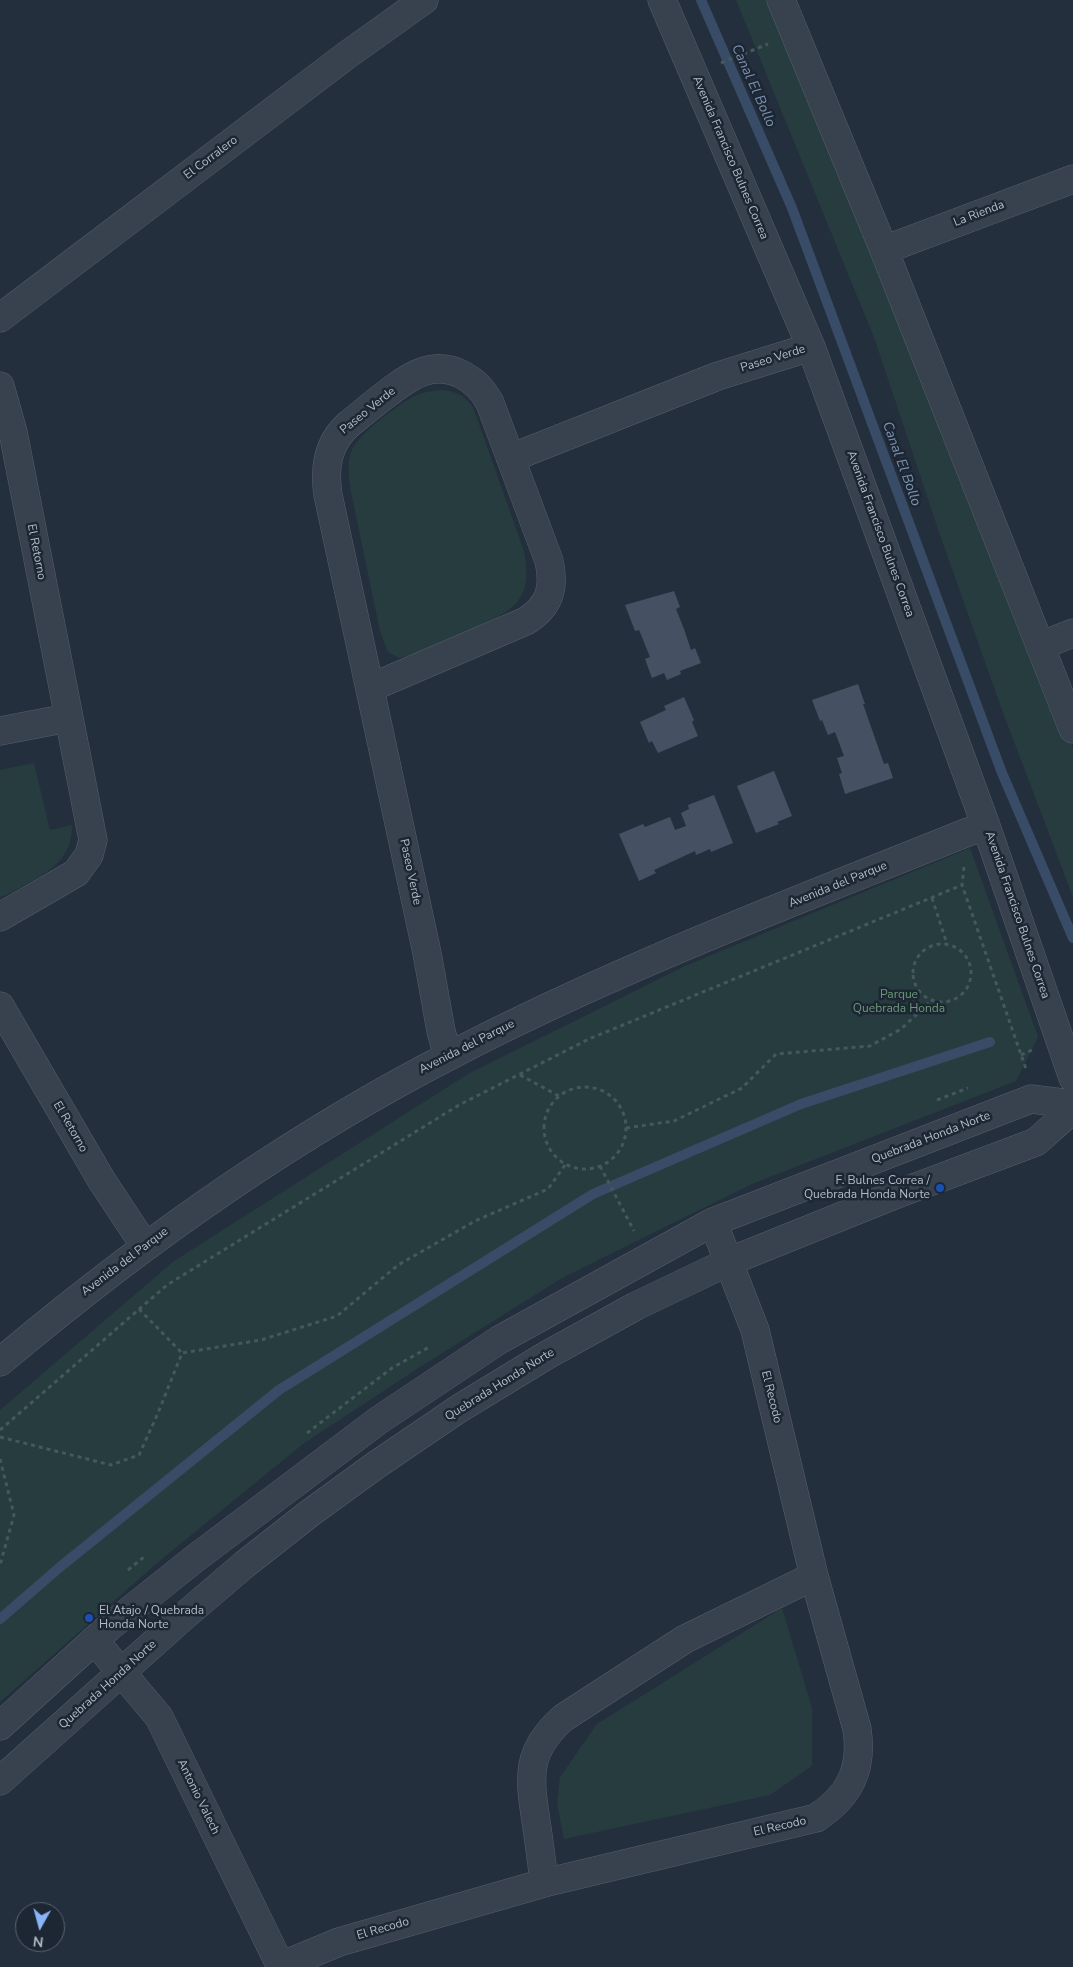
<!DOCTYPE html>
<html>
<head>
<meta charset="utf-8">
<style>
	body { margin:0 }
	#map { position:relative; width:1073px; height:1967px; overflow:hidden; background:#242f3e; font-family:"Nunito Sans",sans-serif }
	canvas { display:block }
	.north { position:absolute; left:15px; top:1902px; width:50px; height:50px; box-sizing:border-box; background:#1d2633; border:1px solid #59626f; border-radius:50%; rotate:187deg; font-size:14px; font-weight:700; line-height:20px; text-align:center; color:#b4bcc9 }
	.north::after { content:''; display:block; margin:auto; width:18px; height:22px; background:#8ab4f8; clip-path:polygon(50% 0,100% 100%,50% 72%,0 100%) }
</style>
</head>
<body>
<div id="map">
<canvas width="1073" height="1967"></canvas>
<div class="north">N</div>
</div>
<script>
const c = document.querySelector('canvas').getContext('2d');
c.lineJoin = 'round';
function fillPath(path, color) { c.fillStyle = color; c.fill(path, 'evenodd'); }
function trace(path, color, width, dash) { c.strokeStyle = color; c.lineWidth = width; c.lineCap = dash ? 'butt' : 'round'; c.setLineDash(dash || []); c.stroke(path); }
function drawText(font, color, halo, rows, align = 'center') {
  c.font = font + ' "Nunito Sans",sans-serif'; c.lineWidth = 5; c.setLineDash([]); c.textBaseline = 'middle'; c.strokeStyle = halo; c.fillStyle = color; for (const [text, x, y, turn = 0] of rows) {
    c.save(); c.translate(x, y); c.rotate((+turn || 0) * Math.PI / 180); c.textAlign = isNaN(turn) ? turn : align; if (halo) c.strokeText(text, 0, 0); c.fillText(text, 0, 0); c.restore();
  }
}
const green = new Path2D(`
	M736,0H776L1036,647L1073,748V897L1002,710L940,535L875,340Z
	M440,390C455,391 463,394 473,407L524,551C534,603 512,611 470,630C451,638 432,646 413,655L399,658L388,652L380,631L351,492C349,478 346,462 352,450C360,432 400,403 417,395C424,392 432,391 440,390Z
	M34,763L50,830L72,825C73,866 37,877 7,895L0,897V770Z
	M970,848L1038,1037L1016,1081L752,1184L562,1278L417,1369L303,1444L157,1563L0,1702V1410L174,1261L468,1074L685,966Z
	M782,1608L812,1708V1766L770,1795L564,1839L557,1803L560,1777L597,1724Z`);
const stream = new Path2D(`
	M701,0L792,208L1002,773L1073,938
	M0,1619L60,1567L279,1390L593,1194L801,1104L990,1042`);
const building = new Path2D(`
	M674,591L680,607L676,609L684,629L691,650L695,648L701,663L680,671L681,674L667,680L664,673L652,678L645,659L650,657L639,630L635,631L625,605Z
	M858,684L865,704H863L884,764L888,763L893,778L845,794L839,774L842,773L837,758L844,756L835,732L828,735L822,720L820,721L812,700Z
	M684,697L694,720L692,722L698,736L658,753L652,741L649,743L640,722L666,710L664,706Z
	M774,771L792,816L777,822L779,824L756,833L737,786Z
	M714,795L733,843L711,852L710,849L696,855L695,851L654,870L656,873L639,881L619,834L643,824L645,827L670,817L675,830L686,826L681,813L689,809L688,805Z`);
const path = new Path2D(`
	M721,63L768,44
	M964,867L962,885L1026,1069
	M932,898L946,941L945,944
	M913 973a29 29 0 1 1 58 0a29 29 0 1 1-58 0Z
	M1021,1055L1032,1050
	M520,1075L559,1096
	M544 1128a41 41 0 1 1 82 0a41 41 0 1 1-82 0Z
	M937,1100L968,1088
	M626,1128L674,1121L742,1088L776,1054L870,1046L901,1029L931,1001
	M600,1166L634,1231
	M139,1309L182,1353
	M0,1430L167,1285L459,1105L589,1039L962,885
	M307,1433L392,1368L431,1346
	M0,1437L111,1465L139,1455L158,1413L182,1353L261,1340L337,1316L398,1265L475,1221L548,1189L565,1165
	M0,1459L14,1515L0,1565
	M128,1570L145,1556`);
const minor = new Path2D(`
	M662,0L811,347L986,826L1073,1078
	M781,0L884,250L1073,729
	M884,250L1073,179
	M0,318L347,55L424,0
	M0,386L13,432L93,840L89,855L76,873L0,917
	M511,458L718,376L811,347
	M1040,646L1073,633
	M370,688L526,621C550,606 555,587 549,561L490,403C477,378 450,362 422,372C401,379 367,410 349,424C327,443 324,468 328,495L427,953L441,1031L448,1056
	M0,731L68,718
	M0,1006L102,1181L145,1246
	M0,1362C139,1245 289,1138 451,1055C618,968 794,902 968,832L986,826
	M94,1640L159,1717L281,1967
	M0,1726L109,1627L197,1557L379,1420L499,1340L713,1222L1031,1099L1073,1104
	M0,1781L183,1617L245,1564L310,1513L376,1465L460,1408L547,1355L636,1306L728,1262L892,1196L1036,1142L1073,1109
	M544,1883C542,1862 539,1842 536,1821C529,1776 526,1751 563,1718L685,1639L814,1576
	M281,1966L339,1942L544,1883L816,1818C850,1796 863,1769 857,1729L814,1576L755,1330L713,1222`);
const markers = [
	[940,1188,5,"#1a4fb4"],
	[89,1618,5,"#1a4fb4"]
];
const streetNames = [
	["El Corralero",211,158,-37],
	["Avenida Francisco Bulnes Correa",730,158,67],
	["La Rienda",979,214,-21],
	["Paseo Verde",773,359,-17],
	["Paseo Verde",368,411,-39],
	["Avenida Francisco Bulnes Correa",880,534,70],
	["El Retorno",36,552,79],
	["Paseo Verde",410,872,78],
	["Avenida del Parque",838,885,-22],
	["Avenida Francisco Bulnes Correa",1017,915,71],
	["Avenida del Parque",467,1047,-27],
	["El Retorno",70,1127,60],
	["Quebrada Honda Norte",931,1138,-21],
	["Avenida del Parque",125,1262,-37],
	["Quebrada Honda Norte",500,1385,-32],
	["El Recodo",771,1397,76],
	["Quebrada Honda Norte",108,1685,-42],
	["Antonio Valech",198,1797,64],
	["El Recodo",780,1827,-13],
	["El Recodo",383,1929,-16]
];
const parkNames = [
	["Parque",899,995],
	["Quebrada Honda",899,1009]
];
const poiNames = [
	["F. Bulnes Correa /",930,1181],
	["Quebrada Honda Norte",930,1195],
	["El Atajo / Quebrada",99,1611,"left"],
	["Honda Norte",99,1625,"left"]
];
const waterNames = [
	["Canal El Bollo",753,86,66],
	["Canal El Bollo",901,464,70]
];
fillPath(green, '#263c3f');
trace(stream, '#394c67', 10);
fillPath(building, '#455162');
trace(minor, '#565f6c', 29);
trace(path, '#44595c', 3, [4, 4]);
trace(minor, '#38414e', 28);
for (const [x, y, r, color] of markers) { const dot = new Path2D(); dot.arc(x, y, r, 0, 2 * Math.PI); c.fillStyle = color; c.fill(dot); trace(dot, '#1d2633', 2); }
drawText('12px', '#b4bcc9', '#1d2633', streetNames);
drawText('12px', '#6b9a76', '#1d2633', parkNames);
drawText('12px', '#b4bcc9', '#1d2633', poiNames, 'right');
drawText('italic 14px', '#7c92b1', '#1d2633', waterNames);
</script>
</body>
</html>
